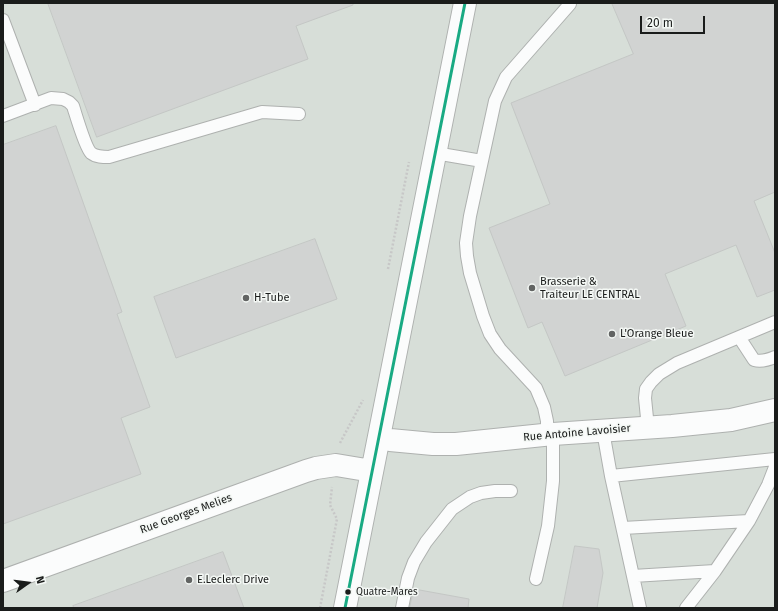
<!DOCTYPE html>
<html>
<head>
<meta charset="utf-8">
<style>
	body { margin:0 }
	#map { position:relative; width:778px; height:611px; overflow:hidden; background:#e7eae8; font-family:"Fira Sans",sans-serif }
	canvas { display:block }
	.frame { position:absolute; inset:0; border:4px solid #1a1c1b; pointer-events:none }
	.north { position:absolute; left:8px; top:563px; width:40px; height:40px; -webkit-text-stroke:3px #f4f8f5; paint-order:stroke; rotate:76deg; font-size:11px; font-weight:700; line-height:16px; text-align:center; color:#1a1c1b }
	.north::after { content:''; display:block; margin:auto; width:14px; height:18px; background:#1a1c1b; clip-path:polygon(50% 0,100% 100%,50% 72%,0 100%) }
	.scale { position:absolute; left:640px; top:16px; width:65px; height:18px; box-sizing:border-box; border:2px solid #1a1c1b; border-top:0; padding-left:5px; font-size:12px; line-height:14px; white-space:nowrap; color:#1a1c1b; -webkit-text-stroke:3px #f4f8f5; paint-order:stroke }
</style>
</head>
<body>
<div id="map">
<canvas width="778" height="611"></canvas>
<div class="frame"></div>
<div class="north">N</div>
<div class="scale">20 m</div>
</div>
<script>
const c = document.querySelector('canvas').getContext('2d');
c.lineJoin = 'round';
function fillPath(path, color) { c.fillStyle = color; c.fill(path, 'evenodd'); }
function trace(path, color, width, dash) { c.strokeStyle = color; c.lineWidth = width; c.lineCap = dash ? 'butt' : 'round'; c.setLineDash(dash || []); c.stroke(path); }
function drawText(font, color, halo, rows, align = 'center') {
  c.font = font + ' "Fira Sans",sans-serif'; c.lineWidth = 3; c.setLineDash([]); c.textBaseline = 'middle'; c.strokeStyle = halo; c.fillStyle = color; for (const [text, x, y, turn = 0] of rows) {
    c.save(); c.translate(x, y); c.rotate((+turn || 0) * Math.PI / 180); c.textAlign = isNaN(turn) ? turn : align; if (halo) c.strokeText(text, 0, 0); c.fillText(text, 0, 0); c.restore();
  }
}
const built = new Path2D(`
	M3,3H775V608H3Z`);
const building = new Path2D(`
	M48,3H353V5L296,26L308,59L97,137Z
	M612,3H775V192L754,201L775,253V290L757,297L736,245L665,274L686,326L565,376L542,322L528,328L489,228L550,204L511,103L633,54Z
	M56,126L122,312L117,314L150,407L121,418L141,474L3,524V145Z
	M315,239L337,299L176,358L154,297Z
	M575,546L599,549L603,573L597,608H563Z
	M223,552L244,608H74L73,606Z
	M414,589L469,599L468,608H410Z`);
const path = new Path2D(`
	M388,269L409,162
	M340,443L363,400
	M320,608L337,519L330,505L332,487`);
const service = new Path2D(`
	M3,20L35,105
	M3,116L51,98L63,99L69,102L73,106C76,115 85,147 91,153C96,157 103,157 109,157L262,112L299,114
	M435,153L482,161
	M739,337L754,360C762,362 768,360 775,357
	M648,428L645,398L646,389L651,382L659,374L677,363L775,322
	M603,431L611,476L640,608
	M547,435V421L544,407L536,388L500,349L490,334L483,316L470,273L467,256L466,243L470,216L495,101L506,77L570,4
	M611,476L775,459
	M623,528L749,521
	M633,576L715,571
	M536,579L548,526L553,481V434
	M402,608L408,578L414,562L426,542L452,509L470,497L481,493L495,491H511
	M686,608L715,571L749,521L768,485L775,467`);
const minor = new Path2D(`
	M379,437L390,440L433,444H456L553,434L672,426L731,420L775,410
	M3,581L306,471L316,468L336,465L372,471
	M345,608L465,3`);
const bus1 = new Path2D(`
	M345,608L465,3`);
const markers = [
	[532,288,4,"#626463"],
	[246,298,4,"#626463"],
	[612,334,4,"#626463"],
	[189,580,4,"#626463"],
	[348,592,3.5,"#1a1c1b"]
];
const busNames = [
	["Quatre-Mares",356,592]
];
const poiNames = [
	["Brasserie &",540,282],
	["Traiteur LE CENTRAL",540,295],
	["H-Tube",254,298],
	["L'Orange Bleue",620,334],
	["E.Leclerc Drive",197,580]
];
const streetNames = [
	["Rue Antoine Lavoisier",577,433,-5],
	["Rue Georges Melies",186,514,-20]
];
fillPath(built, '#d7ded8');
fillPath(building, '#d1d3d2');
trace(building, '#c4c7c5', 1);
trace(service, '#aeb1af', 14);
trace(minor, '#aeb1af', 24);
trace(path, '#c7c7c7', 2.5, [2, 2]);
trace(service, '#fbfcfc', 12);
trace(minor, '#fbfcfc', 22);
trace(bus1, '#19aa83', 3);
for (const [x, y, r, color] of markers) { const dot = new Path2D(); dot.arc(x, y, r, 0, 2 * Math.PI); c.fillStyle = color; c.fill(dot); trace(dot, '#f4f8f5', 1.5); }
drawText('10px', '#1a1c1b', '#f4f8f5', busNames, 'left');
drawText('11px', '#1a1c1b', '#f4f8f5', poiNames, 'left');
drawText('11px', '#1a1c1b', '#f4f8f5', streetNames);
</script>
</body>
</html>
